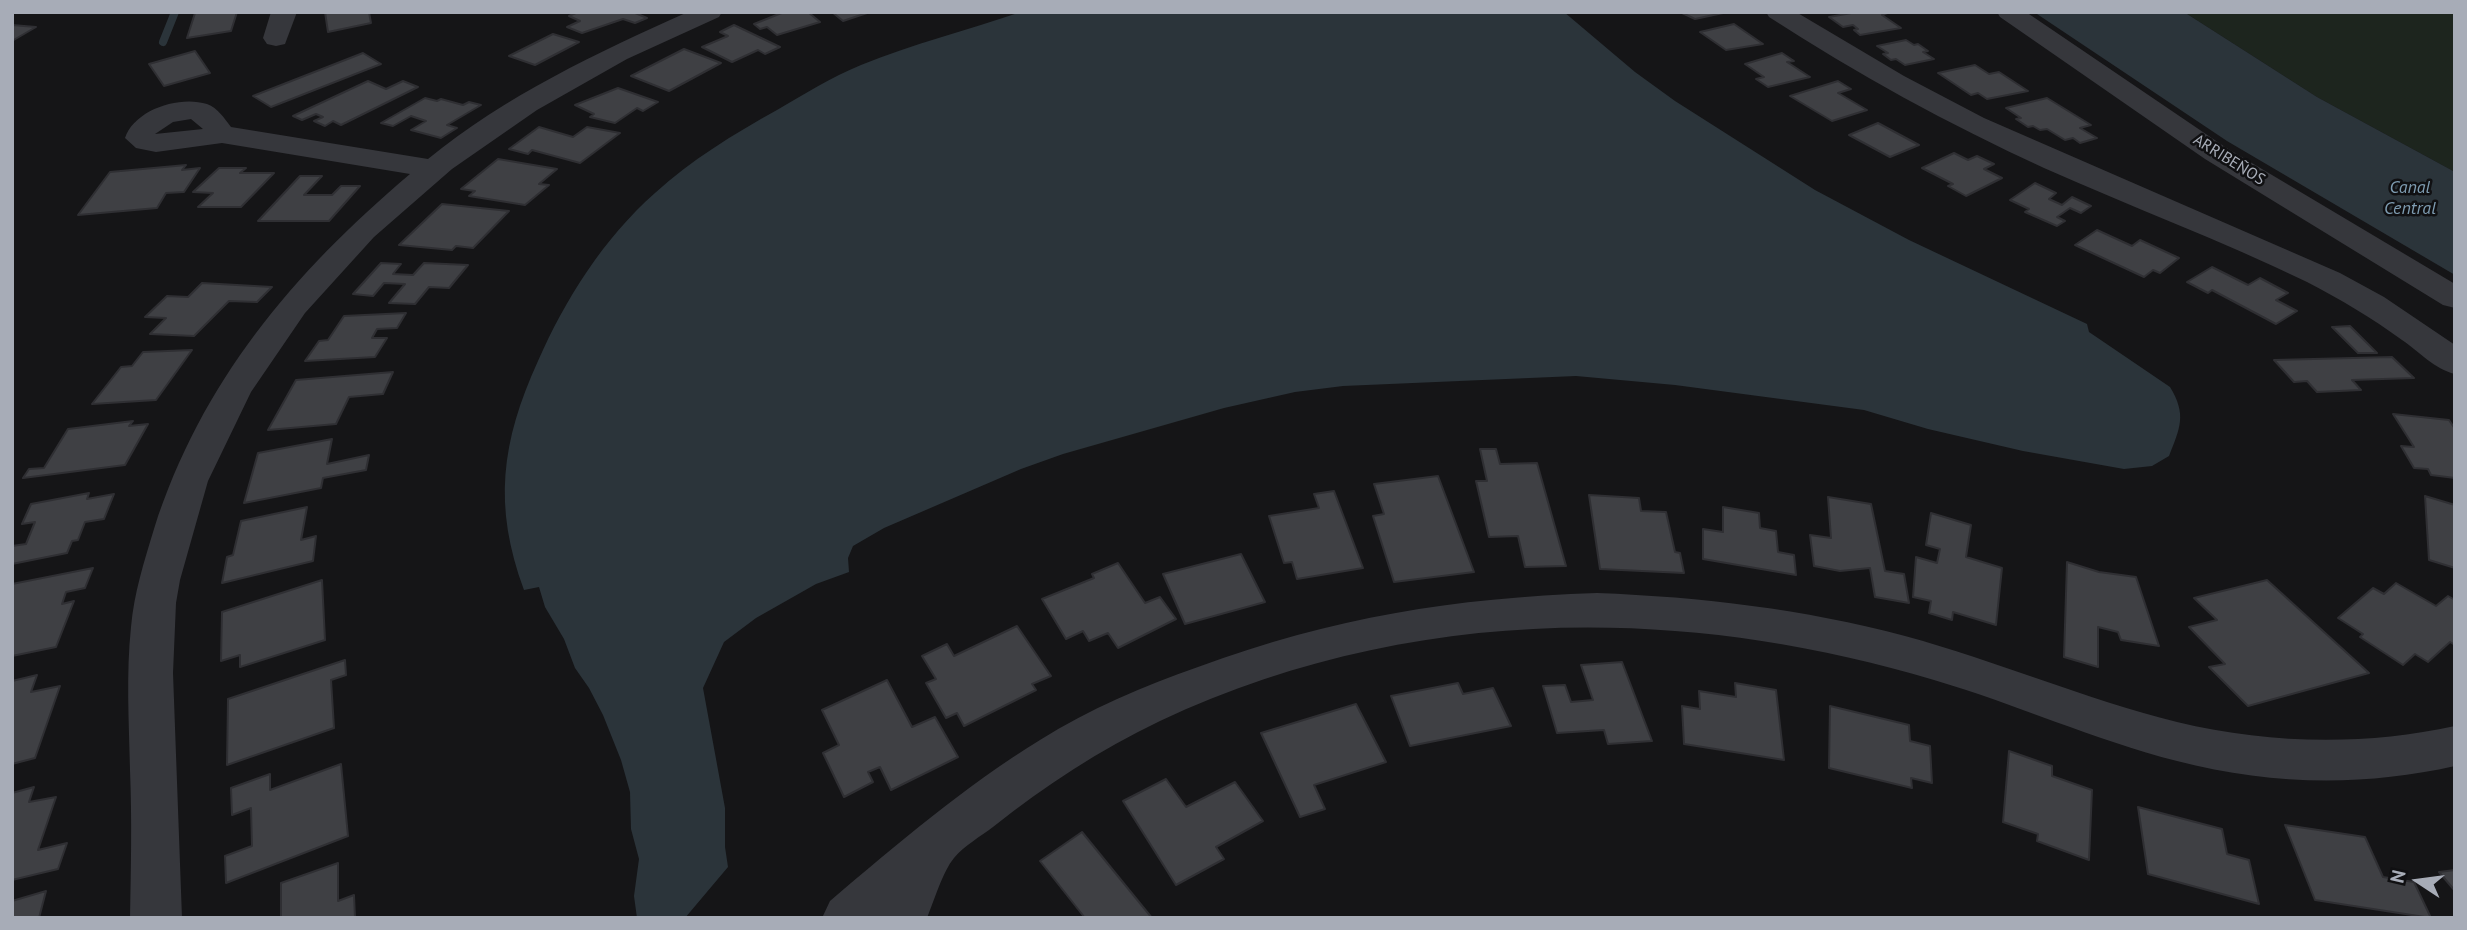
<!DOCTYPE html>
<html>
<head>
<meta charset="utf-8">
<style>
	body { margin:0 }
	#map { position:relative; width:2467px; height:930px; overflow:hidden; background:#151517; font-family:"PT Sans",sans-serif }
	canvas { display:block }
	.frame { position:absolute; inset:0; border:14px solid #a7acb7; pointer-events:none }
	.north { position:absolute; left:2383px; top:846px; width:70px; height:70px; -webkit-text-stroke:5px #101012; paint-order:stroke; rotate:283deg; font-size:19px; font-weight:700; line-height:28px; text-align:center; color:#a7acb7 }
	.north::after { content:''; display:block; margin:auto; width:24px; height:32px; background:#a7acb7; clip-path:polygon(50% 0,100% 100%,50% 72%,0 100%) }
</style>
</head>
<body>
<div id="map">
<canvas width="2467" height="930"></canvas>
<div class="frame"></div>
<div class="north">N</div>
</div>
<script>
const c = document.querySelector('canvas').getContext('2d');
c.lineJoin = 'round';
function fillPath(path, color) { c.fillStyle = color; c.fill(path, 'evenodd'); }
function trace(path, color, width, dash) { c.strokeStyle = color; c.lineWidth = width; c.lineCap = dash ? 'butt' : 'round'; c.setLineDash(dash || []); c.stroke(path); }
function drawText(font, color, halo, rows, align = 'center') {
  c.font = font + ' "PT Sans",sans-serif'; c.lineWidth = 5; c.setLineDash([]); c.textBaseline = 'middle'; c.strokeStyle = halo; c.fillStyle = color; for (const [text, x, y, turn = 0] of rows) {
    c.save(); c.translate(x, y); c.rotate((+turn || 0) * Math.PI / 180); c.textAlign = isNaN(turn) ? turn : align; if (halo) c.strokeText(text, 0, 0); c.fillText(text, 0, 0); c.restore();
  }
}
const green = new Path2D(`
	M2184,12H2455V172L2317,97Z`);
const water = new Path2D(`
	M1021,12H1564L1635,72L1675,101L1815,190L1909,240L2087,324L2089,332L2170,387C2187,415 2180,428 2169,456L2152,466L2124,469L2023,451L1928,429L1864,410L1675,385L1576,376L1343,386L1295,392L1224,408L1063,454L1021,469L884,528L853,546L848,558L849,572L816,584L756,618L724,642L703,688L725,808V847L728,867L685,918H637L634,896L639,859L631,829L630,792L621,760L603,715L589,688L575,668L564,639L545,607L539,587L524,590C493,506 501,442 538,361C565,299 604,238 655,193C691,160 734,134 777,110C804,94 832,77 861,65C912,44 968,30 1021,12Z
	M2034,12H2184L2317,97L2455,172V275L2227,141Z`);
const stream = new Path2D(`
	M163,42L175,12`);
const building = new Path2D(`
	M237,12L231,31L187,38L195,13Z
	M325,12H369L371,23L328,32Z
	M578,12H633L647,18L635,23L623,19L582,33L567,27L580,21L569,16Z
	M784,12H808L820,22L777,35L767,27L760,29L754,24Z
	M832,12H870L843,21Z
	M1680,12H1722L1723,13L1695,19Z
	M1857,12H1890L1882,15L1901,28L1860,35L1854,30L1858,29L1853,25L1843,27L1829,17Z
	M1734,24L1763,44L1726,50L1700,32Z
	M12,25L36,27L12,41Z
	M734,25L780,47L765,54L758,50L732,62L702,47L728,36L720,32Z
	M553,34L579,42L535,65L509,56Z
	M1906,40L1914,45L1918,44L1928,51L1923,52L1934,59L1905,65L1896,59L1891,60L1883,54L1888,53L1877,46Z
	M684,49L721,63L669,91L631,76Z
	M195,51L210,73L164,86L149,64Z
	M363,53L381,64L271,107L253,96Z
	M1782,53L1794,61L1787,62L1810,77L1768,87L1756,79L1764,77L1745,64Z
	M1975,65L1989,74L1999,72L2028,91L1987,99L1978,93L1971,95L1938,73Z
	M368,81L386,89L403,81L418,87L341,125L333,121L325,126L314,121L323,117L316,114L302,120L293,116Z
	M1838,81L1851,89L1838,93L1867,110L1832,121L1790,96Z
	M618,88L658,102L643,111L637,108L615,123L590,117L594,114L575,105Z
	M425,98L437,101L441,99L463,105L469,102L481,105L447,125L457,128L441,138L411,130L426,121L411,116L393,126L381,123Z
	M2047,98L2091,125L2080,128L2097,138L2080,143L2073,138L2065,140L2047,129L2040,130L2033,126L2028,127L2016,119L2021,118L2006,108Z
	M1878,123L1919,145L1890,157L1849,135Z
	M539,127L573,137L587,127L620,133L580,163L532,150L528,154L509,149Z
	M1954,153L1968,160L1977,156L1994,164L1984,169L2002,178L1966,196L1948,186L1953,184L1922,168Z
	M498,159L557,169L539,184L549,185L525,205L469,196L475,191L461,189Z
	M186,165L182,170L200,168L184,192L166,193L157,208L78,215L110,172Z
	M219,168H246L240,173H274L241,207H198L213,193L193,192Z
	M300,176H322L304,195H332L341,186H360L329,221H258Z
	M2035,183L2056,193L2049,199L2062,205L2072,197L2091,206L2081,213L2070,208L2057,217L2065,221L2057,226L2025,212L2029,209L2010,200Z
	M442,204L509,211L473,248L456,246L452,250L399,245Z
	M2097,230L2132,246L2140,240L2179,258L2160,273L2153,270L2144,277L2075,245Z
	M381,263L401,264L393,274L413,275L424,263L468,265L449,288L429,287L415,304L389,303L405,284L384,283L373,296L353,294Z
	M2212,267L2248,285L2260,278L2288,293L2276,300L2297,311L2276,324L2212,290L2208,293L2187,282Z
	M202,283L272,287L257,302L229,301L194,336L150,334L166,318L145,317L167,296L188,297Z
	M406,313L397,328L377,329L372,338H387L375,357L305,361L319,341L328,340L344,316Z
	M2350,326L2377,353H2358L2332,327Z
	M192,350L156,400L92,404L121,367L132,366L143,352Z
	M2392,357L2414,378L2352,380L2361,390L2317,392L2307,381L2294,382L2274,360Z
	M393,372L383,394L349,397L336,424L268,430L296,380Z
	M2393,414L2449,420L2455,429V478L2431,475L2428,469L2414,468L2401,446L2414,447Z
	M133,421L129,426L148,424L125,465L23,478L29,469L44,468L68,429Z
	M332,439L327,464L369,455L366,470L323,478L321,488L244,503L258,453Z
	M1480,449H1496L1500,464L1537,463L1566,566L1525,567L1518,536L1489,537L1476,481H1487Z
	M1438,476L1474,572L1394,582L1373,516L1384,514L1374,484Z
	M1334,491L1363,568L1297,579L1292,562L1284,563L1269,516L1319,508L1314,494Z
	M89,493L87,499L114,494L104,519L85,522L78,540L72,541L67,553L12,564V546L26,544L35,522L22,524L31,504Z
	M1589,495L1639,498L1641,511L1666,512L1675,552L1680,553L1684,573L1600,569Z
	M2425,496L2455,505V568L2429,560Z
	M1828,497L1871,504L1885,571L1904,574L1909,603L1875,597L1870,568L1840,571L1814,566L1810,535L1831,538Z
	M307,507L301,540L316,536L313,561L222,583L227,557L233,555L241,521Z
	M1723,507L1759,513L1760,528L1776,531L1778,552L1794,555L1796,575L1703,559V529L1723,532Z
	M1931,513L1971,525L1966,557L2002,568L1996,625L1953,612L1952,620L1929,613L1931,601L1913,597L1916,557L1937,563L1940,549L1926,545Z
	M1241,554L1265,602L1185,624L1163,574Z
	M2067,562L2099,572L2136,577L2159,646L2121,640L2118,632L2098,627V667L2064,657Z
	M1118,563L1145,603L1160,597L1176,619L1118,648L1108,633L1089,641L1083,631L1066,639L1042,599L1094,578L1092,574Z
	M93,568L85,588L66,592L62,604L74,601L56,647L12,656V584Z
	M322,580L325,640L240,667V655L221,661L222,612Z
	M2267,580L2369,673L2248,706L2209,667L2225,664L2189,627L2217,620L2194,598Z
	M2396,583L2436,606L2448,596L2455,600V645L2450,642L2428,662L2415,654L2403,665L2360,637L2363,634L2338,618L2373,588L2384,594Z
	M1017,626L1051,676L1032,684L1036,690L964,726L957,713L946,718L926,683L936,679L922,656L947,644L954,656Z
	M345,660L346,675L331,680L334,728L227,765L228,699Z
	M1622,662L1652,741L1608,744L1604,730L1557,733L1543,686L1565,685L1571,702L1593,700L1581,665Z
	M37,675L31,692L60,686L35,758L12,764V681Z
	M887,680L912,727L935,717L958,757L891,790L880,767L868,772L873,782L844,797L823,753L839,745L822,710Z
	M1458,683L1463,694L1493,688L1511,726L1410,746L1391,696Z
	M1735,683L1776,690L1784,760L1684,744L1682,706L1700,709L1699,691L1736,697Z
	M1356,704L1386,762L1314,785L1325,809L1300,817L1261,733Z
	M1830,706L1909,725L1910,741L1930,746L1932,783L1911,778L1912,788L1829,768Z
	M2009,751L2052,766V776L2092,790L2089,860L2037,841L2038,834L2003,822Z
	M341,764L348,836L226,883L225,856L252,846L251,808L232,815L231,788L270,774V790Z
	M1166,779L1186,807L1235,782L1263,821L1216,847L1224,859L1176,885L1123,801Z
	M34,787L29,802L56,797L38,850L67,843L58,869L12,880V793Z
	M2138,807L2222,829L2227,854L2249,860L2259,904L2148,874Z
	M2285,825L2365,837L2383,877L2414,882L2431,918L2315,900Z
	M1082,832L1152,918H1085L1040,861Z
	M338,863V901L354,895L355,918H281V883Z
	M2455,870V891L2439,872Z
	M46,891L39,918H12V901Z`);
const minor = new Path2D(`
	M271,12H297L285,44L276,46L267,44L263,38Z
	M688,12H722L719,17L627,59L537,110L452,169L374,237L305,313L251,392L208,481L180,580L176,603L173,673L182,918H130C131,868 132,819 130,770C129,722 126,674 131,627C134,593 144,562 154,529C201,382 293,273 410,174L222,143L156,152L136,148L125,138C134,110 179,95 207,104C218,108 224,118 231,127L428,159C505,96 598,52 688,12ZM191,119L203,129L155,134L173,122Z
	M1766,12H1796L1904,76L1984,118L2340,273L2384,297L2455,345V374C2434,369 2420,352 2402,340C2372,318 2340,299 2307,282C2221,240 2131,207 2044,168C1948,124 1857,74 1769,17Z
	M1997,12H2026L2225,147L2455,284V308L2443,305L2205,159L2000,17Z
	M1597,593C1702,597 1803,609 1905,636C1997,661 2085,699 2177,722C2269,744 2363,746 2455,726V766C2362,787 2269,785 2177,761C2094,740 2016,704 1934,680C1677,603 1405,606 1160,721C1099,750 1046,785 993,827C981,836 964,846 954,858C943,871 934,901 927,918H822L830,901C897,844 965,786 1040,740C1089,709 1144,686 1198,667C1334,617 1453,598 1597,593Z`);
const farStreetnames = [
	["ARRIBEÑOS",2229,160,32]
];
const farWaternames = [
	["Canal",2410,188],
	["Central",2410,209]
];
fillPath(green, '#1d251e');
fillPath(water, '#2b343a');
trace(stream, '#2b343a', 8);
fillPath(building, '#3f4044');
trace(building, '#2f2f33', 2);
fillPath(minor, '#36373c');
drawText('16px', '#a7acb7', '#101012', farStreetnames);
drawText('italic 18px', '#7e9cb1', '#101012', farWaternames);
</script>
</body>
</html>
